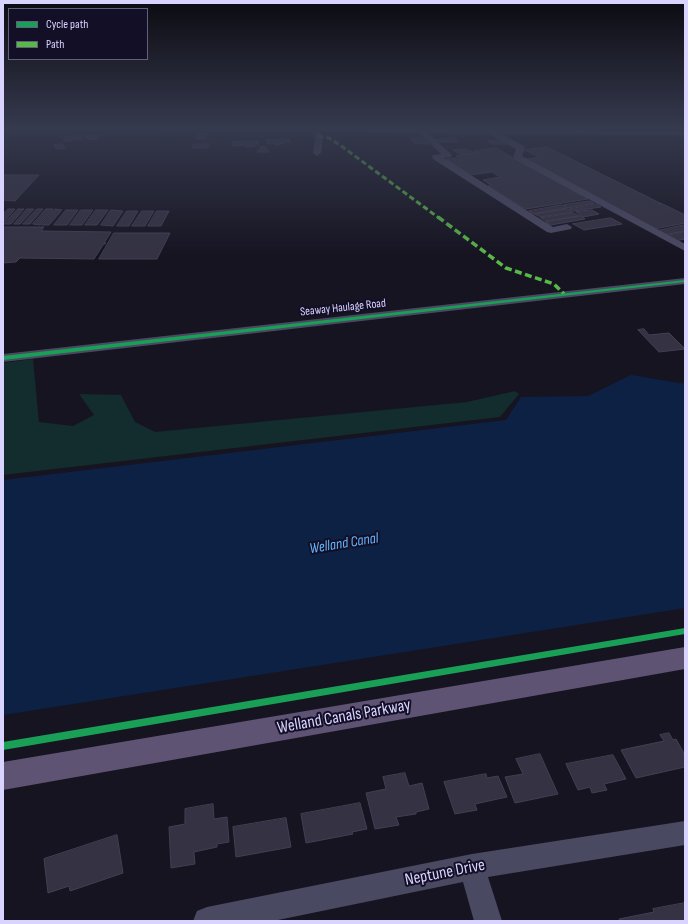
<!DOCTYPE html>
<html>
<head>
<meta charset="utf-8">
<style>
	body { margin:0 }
	#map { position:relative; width:688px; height:924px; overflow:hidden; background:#161421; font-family:"Sofia Sans Condensed",sans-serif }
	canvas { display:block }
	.frame { position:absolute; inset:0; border:4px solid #d9d4ff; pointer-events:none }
	.legend { position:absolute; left:8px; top:8px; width:140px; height:52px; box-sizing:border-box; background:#130f26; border:1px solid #625e7d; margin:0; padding:5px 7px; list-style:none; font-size:12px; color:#d9d4ff }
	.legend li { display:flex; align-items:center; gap:8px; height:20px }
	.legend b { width:20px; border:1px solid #625e7d }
</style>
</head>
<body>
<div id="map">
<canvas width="688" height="924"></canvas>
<div class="frame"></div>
<ul class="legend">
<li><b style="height:5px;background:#1a9f57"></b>Cycle path</li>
<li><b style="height:5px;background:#58b947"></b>Path</li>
</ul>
</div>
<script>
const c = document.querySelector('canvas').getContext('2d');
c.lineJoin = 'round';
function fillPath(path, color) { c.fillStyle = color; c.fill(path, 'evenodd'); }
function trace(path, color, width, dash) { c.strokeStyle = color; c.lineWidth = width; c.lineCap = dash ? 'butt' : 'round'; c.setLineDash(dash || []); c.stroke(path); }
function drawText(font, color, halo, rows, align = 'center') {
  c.font = font + ' "Sofia Sans Condensed",sans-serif'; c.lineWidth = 4; c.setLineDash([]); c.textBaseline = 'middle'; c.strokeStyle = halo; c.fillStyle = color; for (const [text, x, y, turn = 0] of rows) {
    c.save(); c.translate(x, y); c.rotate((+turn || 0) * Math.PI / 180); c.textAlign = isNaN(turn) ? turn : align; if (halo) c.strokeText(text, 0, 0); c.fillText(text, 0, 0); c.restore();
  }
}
const green = new Path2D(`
	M33,359L39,422L73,426L94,415L79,394L121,395L135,422L155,432L467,402L515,391L519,394L500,417L3,475V363Z`);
const water = new Path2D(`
	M631,375L685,384V608L3,715V480L506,420L521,397L588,396Z`);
const building = new Path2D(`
	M199,133H208L205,139H196Z
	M98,135L99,137L97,138L98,139L89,140L85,136Z
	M81,136L83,139L72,140L73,141L64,142L63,140L65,139L64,137Z
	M410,138H421L423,139H428L431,142H427L429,144L414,143Z
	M455,138L458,142H439L436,140Z
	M283,139H289L290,142L275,145V143L267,144L266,140Z
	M504,140L509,144H491L488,141Z
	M258,141L259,144H255V146L246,147L247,145L233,146L232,142Z
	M63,144L65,148L56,149L54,145Z
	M194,144H209L207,148H192Z
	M265,146L269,152H258L257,150H261L260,147Z
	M547,147L662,204H658H663L685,215V223L654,229L523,160L539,157L525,150Z
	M497,148L506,154L588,199L526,209L488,186L491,185L483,180L500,177L492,172L470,175L446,159L455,158L459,160H462L456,156L477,153L474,151Z
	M466,149L475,153L461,155L453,150Z
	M3,175H39L15,201L3,200Z
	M590,201L594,203L568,208L564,205Z
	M596,204L601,207L574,211L570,209Z
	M562,205L567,208L534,214L529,211Z
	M8,209H15L3,223V215Z
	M18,209H24L11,224H4Z
	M27,209H34L20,224H14Z
	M37,209H43L30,224H23Z
	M46,209H53L40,225L33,224Z
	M55,209L62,210L49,225H42Z
	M568,209L573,212L540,217L535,214Z
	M66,210H78L67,225H54Z
	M81,210H93L82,225H70Z
	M96,210H108L97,225H85Z
	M111,210L123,211L113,226L101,225Z
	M592,210L599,214L583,217L576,212Z
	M127,211H138L129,226H117Z
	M142,211H154L145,226H132Z
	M157,211H169L161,226H148Z
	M574,213L579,216L546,221L541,218Z
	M580,216L585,219L551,225L546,222Z
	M611,218L622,224L584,230L573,224Z
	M685,225V231L664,235L656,231Z
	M3,227H44L41,231L111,232L104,243H106L103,245L94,259L20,258L16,262L3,263Z
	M685,232V239L675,241L666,236Z
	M114,233H170L157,259H99Z
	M644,329L649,335L669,333L685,349L659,352L638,330Z
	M669,733L673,740L676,739L685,755V767L636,778L621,750L664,741L660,735Z
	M540,754L558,794L515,803L505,777L523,774L516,759Z
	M613,755L626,779L604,784L607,790L592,793L590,787L578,790L566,764Z
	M405,773L409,786L422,783L429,809L416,812V814L396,817L399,825L375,829L366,793L386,789L383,777Z
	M486,774L487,778L498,776L507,797L475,804L477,810L455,814L444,782Z
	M360,803L367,829L352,832L353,834L306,843L301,814Z
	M213,804L214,819L227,817L229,842L217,844V847L194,852L195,864L171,868L169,827L185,824V809Z
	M286,818L291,847L236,857L233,827Z
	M117,835L123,873L70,891L69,886L48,893L44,859Z
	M685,903V921H620L619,919L654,912L653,909Z`);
const minor = new Path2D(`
	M86,128H311L685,131V135L502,134L524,146L525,148L522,156L685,244V251L514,159L513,157L516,149L490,134L428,133L452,155L451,157L444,158L553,227L567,224L572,227L571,229L551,233L547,232L433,159L432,157L433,155L441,154L419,133L321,132L323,140L321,153L317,156L313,153L315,140L313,132L90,130Z
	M685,278V284L3,362V354Z
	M685,821V845L488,877L502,921H474L463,882L273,921H193L197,911L207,907L472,854Z`);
const major = new Path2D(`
	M685,647V669L3,790V762Z`);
const quietFar1 = new Path2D(`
	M578,132L580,128
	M318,136L329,138L340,145L439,218`);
const quiet = new Path2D(`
	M438,217L506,268L554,284L564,294`);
const cycleway = new Path2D(`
	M685,280V282L3,360V356Z
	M685,628V634L3,750V742Z`);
const farStreetnames = [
	["Seaway Haulage Road",343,308,-6]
];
const waterNames = [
	["Welland Canal",344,544,-9]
];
const nearStreetnames = [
	["Welland Canals Parkway",344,717,-10],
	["Neptune Drive",445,873,-11]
];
fillPath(green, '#132c2d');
fillPath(water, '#0d2144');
fillPath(building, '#343243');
trace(building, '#433f54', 1);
fillPath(minor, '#4a4962');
fillPath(major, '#5e5373');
trace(quietFar1, '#58b947', 3, [5.5, 3]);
trace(quiet, '#58b947', 3.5, [7, 3.5]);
fillPath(cycleway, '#1a9f57');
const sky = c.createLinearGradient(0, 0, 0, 257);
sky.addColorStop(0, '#0c0b12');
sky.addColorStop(0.5, '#363a4e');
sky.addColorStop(1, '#363a4e00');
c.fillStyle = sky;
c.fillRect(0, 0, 688, 257);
drawText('12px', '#d9d4ff', '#130f26', farStreetnames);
drawText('italic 15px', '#62b6ff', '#130f26', waterNames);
drawText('17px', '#d9d4ff', '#130f26', nearStreetnames);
</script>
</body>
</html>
